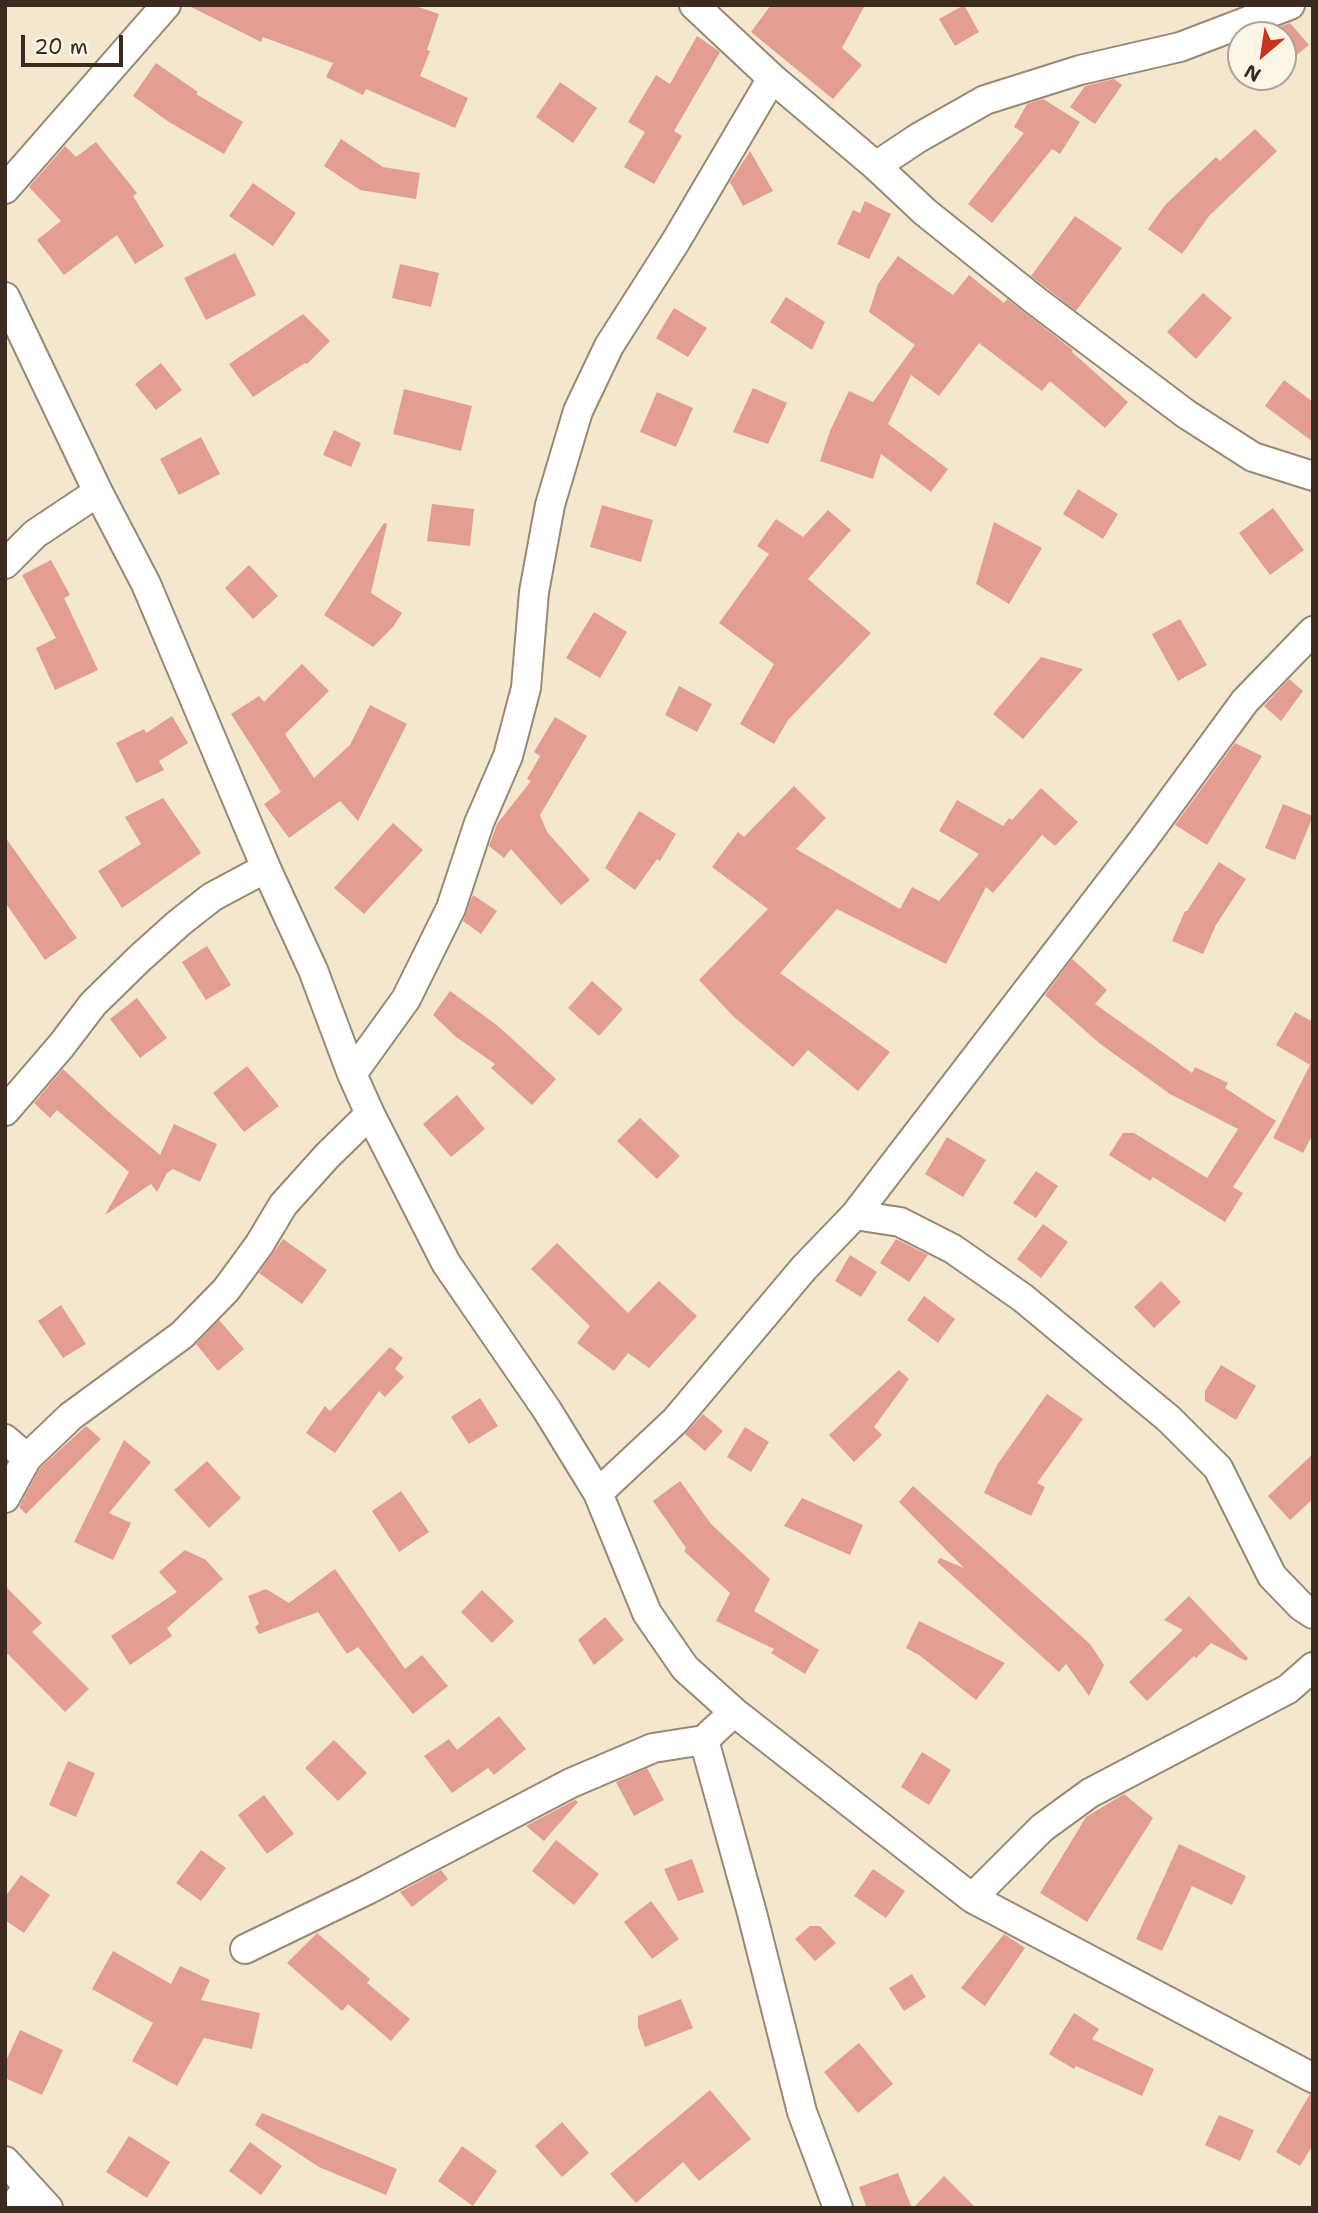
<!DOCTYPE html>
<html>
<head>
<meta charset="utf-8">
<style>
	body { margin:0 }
	#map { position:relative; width:1318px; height:2213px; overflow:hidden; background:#f3e8cd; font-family:"Shantell Sans",sans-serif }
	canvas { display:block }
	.frame { position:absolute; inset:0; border:7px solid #3b2a1e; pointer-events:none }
	.north { position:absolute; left:1227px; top:21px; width:70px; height:70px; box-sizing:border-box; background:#fcf5e5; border:2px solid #afa495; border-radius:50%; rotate:209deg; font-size:19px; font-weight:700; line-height:28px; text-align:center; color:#3b2a1e }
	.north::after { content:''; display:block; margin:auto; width:24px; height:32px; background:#c8321e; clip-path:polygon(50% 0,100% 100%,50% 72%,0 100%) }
	.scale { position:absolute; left:21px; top:35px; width:102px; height:32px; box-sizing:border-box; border:4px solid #3b2a1e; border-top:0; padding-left:9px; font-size:21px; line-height:24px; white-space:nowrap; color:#3b2a1e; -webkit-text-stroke:5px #fcf5e5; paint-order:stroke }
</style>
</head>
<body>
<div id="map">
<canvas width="1318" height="2213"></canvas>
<div class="frame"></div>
<div class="north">N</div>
<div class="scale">20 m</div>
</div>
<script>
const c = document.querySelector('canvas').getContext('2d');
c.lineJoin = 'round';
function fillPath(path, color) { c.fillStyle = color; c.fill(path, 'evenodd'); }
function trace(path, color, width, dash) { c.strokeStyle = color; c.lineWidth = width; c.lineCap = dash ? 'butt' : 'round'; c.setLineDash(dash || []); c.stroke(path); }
const building = new Path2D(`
	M187,5H413L439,14L427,50L430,51L420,76L468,98L455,128L366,89L363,95L326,77L333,63L263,37L261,42Z
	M771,5H865L842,48L862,65L833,99L751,32Z
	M964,5L979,32L955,46L939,19Z
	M1290,23L1309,45L1283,66V35H1258Z
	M697,36L720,52L674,131L682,136L654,184L624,167L645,132L628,122L656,75L670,84Z
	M156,63L198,92L196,94L243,122L224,154L169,122L133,96Z
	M1114,79L1122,85L1095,124L1070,107L1085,86Z
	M560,82L597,108L573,143L536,117Z
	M1043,99L1080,122L1060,154L1052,149L992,223L968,204L1024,133L1014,127L1027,104Z
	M1255,129L1277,151L1209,216L1182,254L1148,229L1166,204L1216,157L1220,161Z
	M341,139L383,167L420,173L416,199L360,190L324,166Z
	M96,142L137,193L133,196L164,246L135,264L117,235L64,275L37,240L61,221L29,187L65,146L76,157Z
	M750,151L773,191L743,206L730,182Z
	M253,183L296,213L273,246L229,216Z
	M865,201L891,214L869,259L837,244L853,210L860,213Z
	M1075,216L1122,248L1076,311L1031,276Z
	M235,253L256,295L206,320L184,278Z
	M898,256L953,295L969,275L1004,303L1007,299L1073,350L1072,352L1128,402L1105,428L1050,381L1042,391L979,343L939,396L911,375L888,424L948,469L931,492L881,454L873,479L820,461L830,431L849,391L873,402L915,345L869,312L878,284Z
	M400,264L439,273L431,307L392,298Z
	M1203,293L1232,318L1196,359L1167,332Z
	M786,297L825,322L812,350L770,322Z
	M674,308L707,328L688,357L656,338Z
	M303,314L330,341L307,364L305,363L253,397L229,364Z
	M161,363L182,390L156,410L135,384Z
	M1284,380L1313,402V442L1265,406Z
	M753,388L787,403L768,444L733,432Z
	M404,389L472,406L461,451L393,434Z
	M657,392L693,408L676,447L640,432Z
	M334,430L361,443L351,467L323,455Z
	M201,437L220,474L179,495L160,459Z
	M1078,489L1118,514L1103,539L1063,514Z
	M432,504L474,509L470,546L427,541Z
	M602,505L653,520L641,562L590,547Z
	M1273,508L1304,550L1270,575L1239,533Z
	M828,510L851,530L808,579L871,633L788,720L774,744L740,724L774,664L719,623L769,554L757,546L776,519L803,537Z
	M994,522L1042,548L1009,604L976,584Z
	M384,523L387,524L371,593L402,613L393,627L373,647L324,615Z
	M51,560L70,595L64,598L98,670L55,690L36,648L56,638L22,575Z
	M249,565L278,596L253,619L225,588Z
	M594,612L627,632L600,678L566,658Z
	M1180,619L1207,665L1178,681L1152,634Z
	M1041,657L1083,669L1023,739L993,714Z
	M302,664L329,691L285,734L314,778L350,745L370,705L407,724L358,821L340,801L289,838L264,804L281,792L231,714L259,696L264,702Z
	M1289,679L1303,691L1281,721L1264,706Z
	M679,686L712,704L697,732L665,715Z
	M172,716L188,743L159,761L164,770L136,783L116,743L144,729L146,733Z
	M555,717L587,736L540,815L547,832L590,880L561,905L511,849L504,858L489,846L497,824L531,781L527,779L540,756L534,752Z
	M1235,743L1262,756L1207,845L1175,825Z
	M794,786L826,818L796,849L900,909L912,887L939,901L979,854L939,831L957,800L1003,826L1009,818L1012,820L1041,788L1078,822L1055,846L1042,835L993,893L986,887L946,964L837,909L780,973L890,1052L858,1091L808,1050L793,1067L734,1017L699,980L768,909L712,867L738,832L744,837Z
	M163,798L201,853L122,908L98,871L141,844L125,817Z
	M1283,804L1313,816L1295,860L1265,848Z
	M639,811L676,834L660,861L657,859L635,890L605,868Z
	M393,823L423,850L364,914L334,888Z
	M5,837L77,938L45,960L5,902Z
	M1219,862L1246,879L1216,925L1203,954L1172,941L1185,911H1187Z
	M473,895L497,911L481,934L463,921Z
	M207,946L231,985L206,1000L182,962Z
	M1072,959L1107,990L1095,1004L1192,1073L1195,1067L1228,1083L1225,1088L1276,1121L1233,1187L1243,1193L1225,1222L1153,1177L1150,1181L1109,1155L1123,1133H1134L1207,1178L1238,1129L1170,1094L1099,1043L1045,995Z
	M592,981L623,1009L599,1036L568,1008Z
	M450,991L498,1026L556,1079L532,1105L491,1068L495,1064L456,1037L433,1015Z
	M137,998L167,1038L140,1058L110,1019Z
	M1295,1012L1313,1022V1134L1303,1153L1273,1138L1310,1065L1276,1045Z
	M247,1066L279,1106L244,1132L213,1093Z
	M63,1069L111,1114L160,1155L174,1124L217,1144L200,1182L173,1169L167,1173L157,1192L151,1184L105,1215L129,1172L57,1110L50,1118L34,1103Z
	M457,1095L485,1129L451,1157L423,1124Z
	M640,1118L680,1156L657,1179L617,1141Z
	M947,1137L986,1160L963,1197L925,1174Z
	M1036,1171L1058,1186L1036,1218L1013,1203Z
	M1043,1224L1068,1242L1041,1278L1017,1259Z
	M283,1239L327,1270L302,1304L259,1273Z
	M896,1239L928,1255L909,1282L880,1263Z
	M557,1243L628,1313L659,1281L697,1316L649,1368L628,1353L614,1371L577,1343L590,1326L531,1269Z
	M850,1255L877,1272L861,1297L835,1281Z
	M1161,1281L1181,1302L1154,1328L1134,1307Z
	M924,1296L955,1319L938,1343L907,1320Z
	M61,1305L86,1344L63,1358L38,1321Z
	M219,1320L244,1349L218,1371L196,1344Z
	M390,1347L403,1358L395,1369L404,1377L385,1397L379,1391L335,1453L306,1433L325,1406L330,1411Z
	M1221,1365L1256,1386L1236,1420L1205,1401V1391Z
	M899,1370L909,1379L874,1427L882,1435L854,1462L829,1435Z
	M1047,1394L1083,1419L1037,1483L1045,1487L1031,1516L984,1493L997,1465Z
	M480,1398L498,1426L469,1444L451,1417Z
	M703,1414L723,1431L705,1451L685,1434Z
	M86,1426L101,1439L26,1514L19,1507L40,1468Z
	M745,1427L769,1442L751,1472L727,1457Z
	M124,1440L151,1462L109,1513L131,1523L113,1560L74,1542Z
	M1313,1454V1499L1290,1520L1268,1496Z
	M207,1461L241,1498L209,1528L174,1490Z
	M680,1481L711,1524L770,1579L754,1611L819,1650L805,1674L771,1653L774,1649L716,1621L730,1593L684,1551L686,1548L653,1501Z
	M913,1486L1090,1644L1104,1665L1089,1696L1066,1664L1059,1672L937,1562L940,1558L964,1568L899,1502Z
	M401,1491L429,1532L399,1552L372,1511Z
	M802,1498L863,1525L850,1555L784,1526Z
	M185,1550L206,1560L223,1579L167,1628L172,1636L130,1665L111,1636L177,1592L159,1572Z
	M335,1569L405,1669L422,1655L448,1686L413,1714L358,1647L347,1654L318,1612L259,1634L255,1627L259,1624L248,1596L266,1589L289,1603Z
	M5,1586L42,1623L32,1632L89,1689L65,1712L8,1654L5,1657Z
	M482,1590L514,1621L492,1643L461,1612Z
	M1189,1596L1248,1658L1246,1661L1211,1643L1196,1658L1194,1656L1147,1701L1129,1682L1183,1630L1164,1620Z
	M605,1617L624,1640L594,1665L578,1640Z
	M919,1621L1005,1663L976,1700L919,1655L906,1648Z
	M499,1716L526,1749L494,1775L488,1768L452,1793L424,1756L449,1739L457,1750Z
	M334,1740L367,1773L338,1801L305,1768Z
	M922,1752L951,1770L929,1805L901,1787Z
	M68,1761L95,1773L76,1817L49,1805Z
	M647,1768L664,1800L634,1816L616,1782Z
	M1124,1794L1153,1818L1087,1922L1040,1893L1086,1817Z
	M264,1795L294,1834L267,1854L238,1815Z
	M575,1800L578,1802L544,1841L526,1826Z
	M556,1840L599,1874L574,1905L532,1871Z
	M1179,1844L1246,1876L1232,1905L1192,1886L1162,1951L1136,1939Z
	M201,1850L226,1868L201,1901L176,1883Z
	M692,1859L704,1892L678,1901L664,1869Z
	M873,1869L905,1891L886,1918L854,1896Z
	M441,1870L448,1879L412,1907L400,1892Z
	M21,1875L50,1895L24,1933L5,1920V1897Z
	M651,1901L679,1939L652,1959L624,1922Z
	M810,1926H820L836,1943L815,1961L795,1939Z
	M317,1933L370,1979L367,1983L410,2019L391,2041L348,2004L342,2011L287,1963Z
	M1004,1934L1025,1948L985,2006L961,1988Z
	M113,1951L171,1984L180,1966L210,1980L201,2000L260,2013L252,2049L204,2038L177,2086L132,2061L153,2023L92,1989Z
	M912,1974L926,1997L904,2011L889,1988Z
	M681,1999L693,2028L645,2047L638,2027V2016Z
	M1074,2013L1099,2029L1092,2039L1154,2069L1142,2096L1076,2066L1074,2069L1049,2054Z
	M20,2030L63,2050L42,2095L5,2078V2063Z
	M859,2043L893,2084L858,2113L824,2072Z
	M710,2090L751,2139L699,2181L683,2162L636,2203L610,2174Z
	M1310,2094L1313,2095V2145L1300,2166L1276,2152Z
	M262,2113L397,2169L386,2195L319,2167L255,2125Z
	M1219,2115L1254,2130L1240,2161L1205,2145Z
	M562,2122L589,2153L562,2177L535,2146Z
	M129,2136L170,2162L147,2198L106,2172Z
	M250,2142L282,2166L261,2195L229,2171Z
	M462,2146L497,2171L473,2206L438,2181Z
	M898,2173L912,2208H867L859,2187Z
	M944,2176L976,2208H913Z`);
const minor = new Path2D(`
	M694,5L772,78L876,166L925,212L1036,301L1186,414L1253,457L1313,476
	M876,166L918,138L985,100L1080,70L1180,47L1290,5
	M5,189L166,5
	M5,297L98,492L146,584L266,868L313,970L352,1074L370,1114L446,1263L547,1410L598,1493L647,1613L685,1668L734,1712L972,1898L1313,2078
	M5,564L35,534L98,492
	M352,1074L406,999L451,908L479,823L508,756L526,688L534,592L550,505L578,411L609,346L676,241L772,78
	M5,1111L61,1046L93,1004L140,958L179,923L212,897L266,868
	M855,1215L900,1222L953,1249L1023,1298L1169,1419L1218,1468L1272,1576L1301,1606L1313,1614
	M5,1439L27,1458
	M598,1493L675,1421L804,1268L855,1215L1143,840L1245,701L1313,631
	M5,1498L27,1458L71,1416L182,1335L226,1290L259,1245L283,1205L327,1156L370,1114
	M734,1712L704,1740L752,1913L802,2112L838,2208
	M972,1898L1042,1828L1090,1793L1288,1689L1313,1667
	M245,1949L367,1890L571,1783L653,1748L704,1740
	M5,2161L48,2208
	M13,2208L27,2187`);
fillPath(building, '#e39d92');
trace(minor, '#978976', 32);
trace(minor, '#fff', 28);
</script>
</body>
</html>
